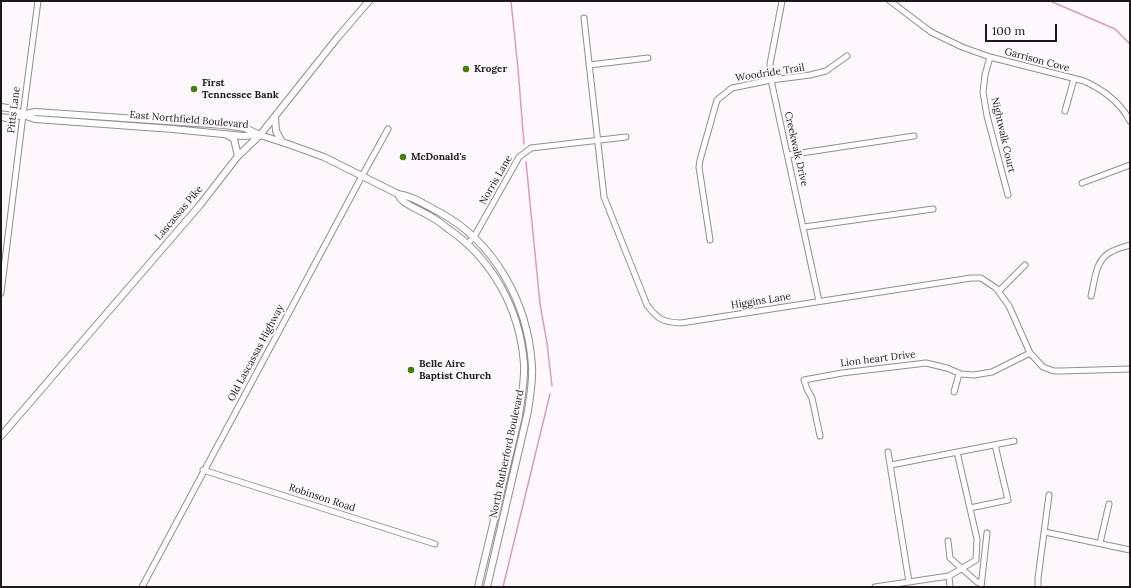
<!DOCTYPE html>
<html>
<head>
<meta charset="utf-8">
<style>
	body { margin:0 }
	#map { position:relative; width:1131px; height:588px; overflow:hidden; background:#fef7fb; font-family:Lora,serif }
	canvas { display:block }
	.frame { position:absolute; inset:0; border:2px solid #1d1a1c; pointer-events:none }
	.scale { position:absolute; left:985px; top:24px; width:72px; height:18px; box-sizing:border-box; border:2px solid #1d1a1c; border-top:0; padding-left:5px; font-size:12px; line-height:14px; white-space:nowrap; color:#1d1a1c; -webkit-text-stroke:3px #fef7fb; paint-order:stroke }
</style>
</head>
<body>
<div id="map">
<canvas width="1131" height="588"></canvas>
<div class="frame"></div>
<div class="scale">100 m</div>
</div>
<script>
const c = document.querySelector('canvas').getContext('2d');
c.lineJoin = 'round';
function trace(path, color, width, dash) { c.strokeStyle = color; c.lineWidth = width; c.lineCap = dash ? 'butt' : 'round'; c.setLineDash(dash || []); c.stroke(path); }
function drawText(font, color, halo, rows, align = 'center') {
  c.font = font + ' Lora,serif'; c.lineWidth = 4; c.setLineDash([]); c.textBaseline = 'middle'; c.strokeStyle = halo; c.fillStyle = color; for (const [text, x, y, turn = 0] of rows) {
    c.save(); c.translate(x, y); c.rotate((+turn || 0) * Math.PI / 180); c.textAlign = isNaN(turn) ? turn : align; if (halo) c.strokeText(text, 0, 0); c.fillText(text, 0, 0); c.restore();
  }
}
const stream = new Path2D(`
	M511,1L518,69L524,144
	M1050,1L1115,29L1130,44
	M526,162L540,304L547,343L552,386
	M503,587L550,394`);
const minor = new Path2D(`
	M782,1L770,64L771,80L819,301
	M890,1L931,32L962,47L990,57L1084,81C1104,90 1120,102 1130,121
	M584,18L604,197L647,305C658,320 663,322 681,323L971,278H981L996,288L1009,306L1030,353L1043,367L1054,371H1061L1130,369
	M990,57L985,75L983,92L987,116L1008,195
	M589,65L648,58
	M1065,111L1074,79
	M788,155L914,136
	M1082,183L1130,165
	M804,227L933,209
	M710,240L699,167L700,160L717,100L732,88L771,80L810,75L826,71L847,56
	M467,244L474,237L519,157L531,148L626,137
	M999,291L1025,265
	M1,293L23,115L38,1
	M1091,296C1095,280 1095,262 1109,253C1115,249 1123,247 1130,245
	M954,392L959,374
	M820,436L812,398L807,389L804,380L842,373L926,363L947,368L961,374L974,375L992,372L1030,353
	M888,452L909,582
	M891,465L1014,441
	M203,470L435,544
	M970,508L1008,500L995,445
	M1045,532L1130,550
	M948,541L950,558L977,582L981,583
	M1100,543L1109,504
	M949,576L950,587
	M142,587L362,176L388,129
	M875,587L949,576L976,560L977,539L957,452
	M981,587L987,533
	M1038,587V578L1049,495`);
const major = new Path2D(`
	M1,107L14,109L23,115L35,119L173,129L243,136L258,135
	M1,117L7,118L35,112L225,125L245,128L260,135L288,144L324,157L398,194C413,196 425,205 439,212C495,242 528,303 532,366C533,381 530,396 528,411L487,587
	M275,117L276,131L282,142
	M226,134L234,139L238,156
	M398,194C399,196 400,199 403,201C409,206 417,209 424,213C432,217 440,222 447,228C493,259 520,310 524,364C525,381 521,399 519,416L478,587
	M1,436L200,205L238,156L260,135L338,37L369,1`);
const markers = [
	[466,69,4,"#457d15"],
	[194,89,4,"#457d15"],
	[403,157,4,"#457d15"],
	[411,370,4,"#457d15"]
];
const streetNames = [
	["Garrison Cove",1037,60,15],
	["Woodride Trail",770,73,-9],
	["Pitts Lane",14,110,-83],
	["East Northfield Boulevard",189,120,5],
	["Nightwalk Court",1003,135,77],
	["Creekwalk Drive",796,149,77],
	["Norris Lane",496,180,-60],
	["Lascassas Pike",179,213,-50],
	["Higgins Lane",761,301,-9],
	["Old Lascassas Highway",256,353,-62],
	["Lion heart Drive",878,359,-7],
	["North Rutherford Boulevard",507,454,-78],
	["Robinson Road",322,498,18]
];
const poiNames = [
	["Kroger",474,69],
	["First",202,83],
	["Tennessee Bank",202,95],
	["McDonald's",411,157],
	["Belle Aire",419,364],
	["Baptist Church",419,376]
];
trace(stream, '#d89cc2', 1.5);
trace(minor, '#968d92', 7);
trace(major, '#968d92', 8);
trace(minor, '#fff', 5);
trace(major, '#fff', 6);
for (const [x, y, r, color] of markers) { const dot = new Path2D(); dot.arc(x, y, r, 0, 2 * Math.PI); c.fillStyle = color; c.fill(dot); trace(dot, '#fef7fb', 1.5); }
drawText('10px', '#1d1a1c', '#fef7fb', streetNames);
drawText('bold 10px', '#1d1a1c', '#fef7fb', poiNames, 'left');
</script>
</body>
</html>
